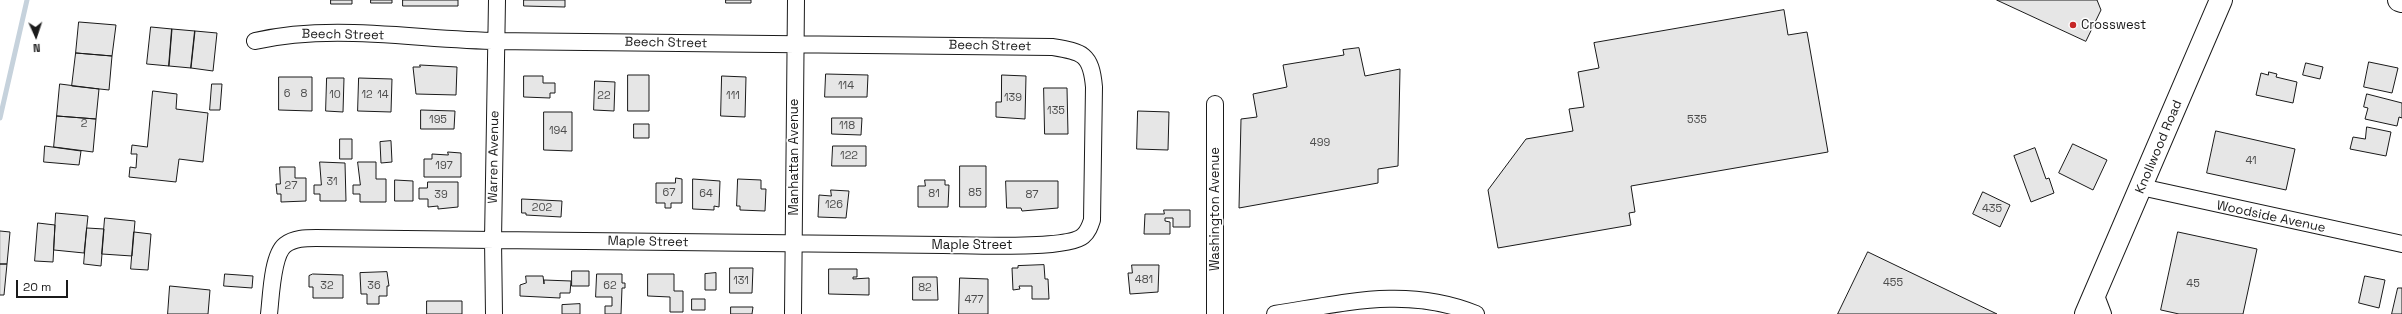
<!DOCTYPE html>
<html>
<head>
<meta charset="utf-8">
<style>
	body { margin:0 }
	#map { position:relative; width:2402px; height:314px; overflow:hidden; background:#fff; font-family:"Space Grotesk",sans-serif }
	canvas { display:block }
	.north { position:absolute; left:16px; top:16px; width:40px; height:40px; -webkit-text-stroke:3px #fff; paint-order:stroke; rotate:177deg; font-size:11px; font-weight:700; line-height:16px; text-align:center; color:#1a1a1a }
	.north::after { content:''; display:block; margin:auto; width:14px; height:18px; background:#1a1a1a; clip-path:polygon(50% 0,100% 100%,50% 72%,0 100%) }
	.scale { position:absolute; left:16px; top:280px; width:52px; height:18px; box-sizing:border-box; border:2px solid #1a1a1a; border-top:0; padding-left:5px; font-size:12px; line-height:14px; white-space:nowrap; color:#1a1a1a; -webkit-text-stroke:3px #fff; paint-order:stroke }
</style>
</head>
<body>
<div id="map">
<canvas width="2402" height="314"></canvas>
<div class="north">N</div>
<div class="scale">20 m</div>
</div>
<script>
const c = document.querySelector('canvas').getContext('2d');
c.lineJoin = 'round';
function trace(path, color, width, dash) { c.strokeStyle = color; c.lineWidth = width; c.lineCap = dash ? 'butt' : 'round'; c.setLineDash(dash || []); c.stroke(path); }
function fillPath(path, color) { c.fillStyle = color; c.fill(path, 'evenodd'); }
function drawText(font, color, halo, rows, align = 'center') {
  c.font = font + ' "Space Grotesk",sans-serif'; c.lineWidth = 3; c.setLineDash([]); c.textBaseline = 'middle'; c.strokeStyle = halo; c.fillStyle = color; for (const [text, x, y, turn = 0] of rows) {
    c.save(); c.translate(x, y); c.rotate((+turn || 0) * Math.PI / 180); c.textAlign = isNaN(turn) ? turn : align; if (halo) c.strokeText(text, 0, 0); c.fillText(text, 0, 0); c.restore();
  }
}
const stream = new Path2D(`
	M0,118L27,0`);
const building = new Path2D(`
	M331,0H352V4H331Z
	M371,0H392V3H371Z
	M403,0H458V6H403Z
	M524,0H565V7L524,6Z
	M726,0H751V3H726Z
	M1997,0H2097L2101,10L2086,41Z
	M1784,10L1788,35L1807,32L1828,152L1631,186L1635,212L1629,213L1631,225L1498,248L1488,190L1526,139L1573,131L1569,109L1584,107L1578,72L1599,68L1594,43Z
	M79,22L116,25L112,56L76,53Z
	M151,27L172,29L169,66L147,64Z
	M172,29L195,31L191,68L169,66Z
	M195,31L217,33L213,71L191,68Z
	M1359,48L1365,76L1400,69L1398,166L1378,169V183L1239,208L1241,119L1257,117L1253,94L1287,87L1283,65L1344,55L1343,50Z
	M76,53L112,56L109,90L72,86Z
	M2369,62L2398,68L2392,93L2364,87Z
	M2306,63L2323,67L2320,79L2303,75Z
	M420,65L457,67L456,95L416,94L413,67H420Z
	M2269,72L2277,74L2276,77L2297,82L2293,103L2256,95L2261,73L2268,75Z
	M826,74L868,75L867,97H825Z
	M628,75H649V111H628Z
	M1002,75L1026,76L1025,119L996,117V102H1001Z
	M524,76H543V83H555V93H550V98L524,97Z
	M722,76L746,77L745,117L721,116Z
	M279,77H312V111L279,110Z
	M327,78H344L343,112L326,111Z
	M359,78L392,79L391,112L358,111Z
	M595,81L615,82L614,111L594,110Z
	M60,84L99,89L96,119L57,116Z
	M212,84H222L220,110H210Z
	M1044,88H1067L1068,134H1045Z
	M153,91L177,94L176,109L208,113L203,162L179,159L176,182L129,177L130,167L136,168L137,154H131L132,145L147,147Z
	M2367,94L2402,103V118L2399,117L2397,126L2365,119L2368,108L2364,107Z
	M421,110L455,111L454,129H421Z
	M1138,111L1169,112L1168,150L1137,149Z
	M544,112H572V151L544,150Z
	M57,116L96,119L93,152L54,147Z
	M832,118H862L861,135L832,134Z
	M634,124H649V138H634Z
	M2367,127L2391,132L2386,156L2350,149L2353,137L2365,139Z
	M2216,131L2295,149L2286,190L2207,173Z
	M340,139H352V159H340Z
	M391,141L392,162L381,163L380,142Z
	M2073,144L2107,160L2093,190L2059,173Z
	M45,146L81,151L79,165L44,162Z
	M833,146H866V166H832Z
	M2035,148L2046,179L2049,178L2054,193L2031,202L2014,156Z
	M448,152L461,153V177H424V159H432V154L448,155Z
	M320,162L345,163L346,201H320V194H314V185H321Z
	M358,162H376V179H386V202H360V194H353V185H360Z
	M960,166H986V207H960Z
	M280,167H295V178H306V201L281,202V194H277L276,184H280Z
	M676,178L682,179V203H671V208H665V203H656V183H675Z
	M693,179L720,181L719,207L714,206V210L693,209Z
	M738,179L761,180V189H766L765,211L740,210V206H737Z
	M395,180L413,181V201H395Z
	M925,180H945V185H949L948,207H918V186H925Z
	M1006,181H1058V208L1022,211L1021,208H1007Z
	M428,182H458V207L438,209V206L428,207V199H419V188H427Z
	M831,190L849,191L846,218L818,217L819,195L831,196Z
	M1983,192L2010,205L2000,227L1973,214Z
	M522,199L562,201L561,217L526,215V213H522Z
	M1164,210H1190V227H1173V218H1165V221L1170,222V234H1144L1145,214H1164Z
	M56,213L88,216L84,253L54,250Z
	M105,218L135,221L132,256L102,254Z
	M38,223L55,225L53,262L35,261Z
	M87,228L104,229L101,266L84,264Z
	M0,231L10,232L7,264H0Z
	M134,232L151,234L148,270L131,269Z
	M2178,232L2257,249L2243,314H2179L2161,310Z
	M1868,252L1997,314H1838Z
	M0,264H7L4,295H0Z
	M1044,265L1045,279H1048L1049,299H1032V286H1019L1020,289L1013,290L1012,268H1018V266Z
	M1132,265H1159L1158,292L1130,294L1128,273H1132Z
	M730,268H753L752,293H730Z
	M829,269H857V277H853V279L869,278V295L829,294Z
	M572,271H589V286H572Z
	M387,272L389,286H387V296H379V304H367V294H361L360,273Z
	M716,273V290H705V274Z
	M225,274L253,276L252,288L224,286Z
	M313,274L343,275V298H313V287H309V276Z
	M597,274H622V283H625V288H622L621,314H605V306H612V297H596Z
	M648,274H674V291H683V312H670V297L648,296Z
	M526,276H543L544,284V280L571,281L570,293H560V298L520,296V285L526,283Z
	M2365,276L2385,280L2379,308L2359,303Z
	M913,277H937L938,300H913Z
	M960,278L988,279V314H959Z
	M170,286L210,290L208,314H168Z
	M2398,288H2402V314H2392Z
	M692,299H705V310H692Z
	M427,301H462V314H427Z
	M580,304V314H562V305Z
	M731,307H753L752,314H731Z`);
const street = new Path2D(`
	M255,41C334,23 418,40 499,41C683,44 867,45 1052,47C1082,52 1091,53 1094,87L1092,220C1090,226 1088,232 1083,236C1067,250 969,245 943,245L316,238C306,238 294,238 285,245C272,255 271,298 269,314
	M1215,104V314
	M2141,187L2402,244
	M2095,293L2103,314
	M494,314L493,240L497,0
	M793,314L796,0
	M1275,314C1345,303 1407,286 1476,314`);
const secondary = new Path2D(`
	M2086,314L2221,0`);
const highway = new Path2D(`
	M2399,0L2402,1`);
const markers = [
	[2073,25,4,"#c62828"]
];
const numberNames = [
	["114",846,86],
	["6",287,94],
	["8",304,94],
	["10",335,95],
	["12",367,95],
	["14",383,95],
	["22",604,96],
	["111",733,96],
	["139",1013,98],
	["135",1056,111],
	["195",438,120],
	["535",1697,120],
	["2",84,124],
	["118",847,126],
	["194",558,131],
	["499",1320,143],
	["122",849,156],
	["41",2251,161],
	["197",444,166],
	["31",332,182],
	["27",291,186],
	["67",669,193],
	["85",975,193],
	["64",706,194],
	["81",934,194],
	["39",441,195],
	["87",1032,195],
	["126",834,205],
	["202",542,208],
	["435",1992,209],
	["481",1144,280],
	["131",741,281],
	["455",1893,283],
	["45",2193,284],
	["32",327,286],
	["36",374,286],
	["62",610,286],
	["82",925,288],
	["477",974,300]
];
const poiNames = [
	["Crosswest",2081,25]
];
const streetNames = [
	["Beech Street",343,35,1],
	["Beech Street",666,43,1],
	["Beech Street",990,46,1],
	["Knollwood Road",2159,147,-67],
	["Warren Avenue",494,157,-89],
	["Manhattan Avenue",794,157,-90],
	["Washington Avenue",1215,209,-90],
	["Woodside Avenue",2271,217,12],
	["Maple Street",648,242,1],
	["Maple Street",972,245]
];
trace(stream, '#c6d2dc', 5);
fillPath(building, '#e6e6e6');
trace(building, '#1a1a1a', 1);
trace(street, '#1a1a1a', 18);
trace(secondary, '#1a1a1a', 24);
trace(highway, '#1a1a1a', 24);
trace(street, '#fff', 16);
trace(secondary, '#fff', 22);
trace(highway, '#fff', 22);
for (const [x, y, r, color] of markers) { const dot = new Path2D(); dot.arc(x, y, r, 0, 2 * Math.PI); c.fillStyle = color; c.fill(dot); trace(dot, '#fff', 1.5); }
drawText('11px', '#4d4d4d', null, numberNames);
drawText('13px', '#1a1a1a', '#fff', poiNames, 'left');
drawText('13px', '#1a1a1a', '#fff', streetNames);
</script>
</body>
</html>
